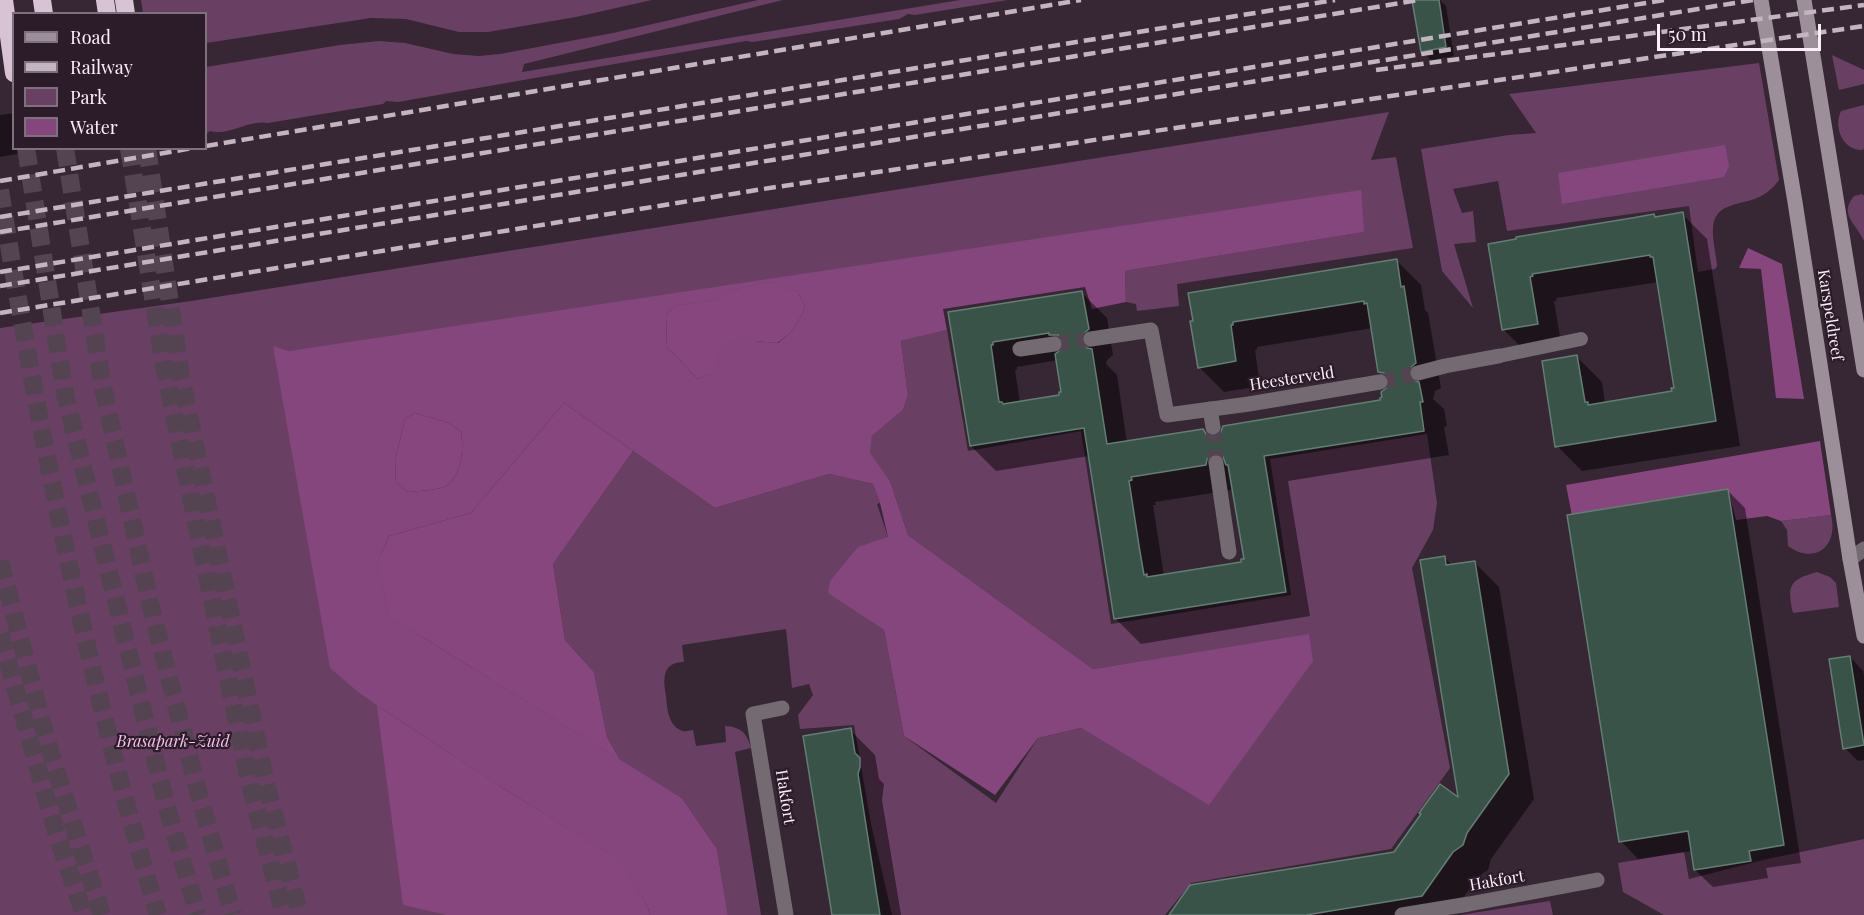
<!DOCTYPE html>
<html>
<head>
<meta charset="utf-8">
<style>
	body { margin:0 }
	#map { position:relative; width:1864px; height:915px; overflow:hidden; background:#372634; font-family:"Playfair Display",serif }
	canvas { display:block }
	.legend { position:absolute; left:12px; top:12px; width:195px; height:138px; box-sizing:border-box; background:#2c1c2a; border:2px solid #7e707c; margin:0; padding:8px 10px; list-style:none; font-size:18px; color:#faeff8 }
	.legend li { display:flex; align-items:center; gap:12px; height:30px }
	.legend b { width:30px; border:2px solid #7e707c }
	.scale { position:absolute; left:1657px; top:24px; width:164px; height:27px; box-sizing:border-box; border:3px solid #faeff8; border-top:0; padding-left:8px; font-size:18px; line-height:21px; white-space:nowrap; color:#faeff8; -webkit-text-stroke:4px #2c1c2a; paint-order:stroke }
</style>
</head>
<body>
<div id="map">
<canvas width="1864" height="915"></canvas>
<ul class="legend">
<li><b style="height:8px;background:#9d8f9a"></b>Road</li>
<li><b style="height:8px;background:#c2b5c0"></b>Railway</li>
<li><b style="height:16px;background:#694063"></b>Park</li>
<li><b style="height:16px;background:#85467d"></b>Water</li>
</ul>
<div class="scale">50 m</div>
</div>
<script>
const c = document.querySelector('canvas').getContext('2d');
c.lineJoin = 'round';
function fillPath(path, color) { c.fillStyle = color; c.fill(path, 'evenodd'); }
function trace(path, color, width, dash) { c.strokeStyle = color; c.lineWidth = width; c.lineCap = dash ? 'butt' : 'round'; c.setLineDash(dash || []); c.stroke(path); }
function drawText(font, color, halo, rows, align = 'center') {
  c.font = font + ' "Playfair Display",serif'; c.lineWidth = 4.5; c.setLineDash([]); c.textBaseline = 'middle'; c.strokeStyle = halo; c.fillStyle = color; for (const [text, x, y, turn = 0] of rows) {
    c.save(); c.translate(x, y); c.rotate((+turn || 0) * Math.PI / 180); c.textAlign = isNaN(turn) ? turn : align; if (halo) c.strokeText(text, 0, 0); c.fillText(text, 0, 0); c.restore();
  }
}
const green = new Path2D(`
	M141,0H652L576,17L488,32H459L406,19L371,18L206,43V14L143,13Z
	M758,0H783L524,64L522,72L960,0H1008L915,15L908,14L899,19L753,42L746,41L398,102L386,101L383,104L268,123C248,119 231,136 210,131L206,134V67L340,45L379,41L405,43L453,54L479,56L500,54L613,33Z
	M1832,55L1864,70V84L1839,90Z
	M1759,63L1779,180C1773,188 1766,194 1757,198C1740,205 1715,203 1713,227C1712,240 1716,253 1717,266L1715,269L1698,272L1689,206L1507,231L1498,181L1453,189L1462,213L1473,211L1476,242L1454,244L1473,308L1442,271L1421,149L1509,135L1536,133L1509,94Z
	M1864,105V148L1863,150C1843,151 1833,127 1841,111Z
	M1389,112L1371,160L1396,157L1413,248L1177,284L1179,306L1137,311L1136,304L1126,302L1125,271L1363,232L289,351L273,347L498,785L650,915H0V328L191,301Z
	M1862,194L1864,196V241C1857,224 1838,215 1854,196Z
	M947,330L968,451L1081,431L1111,624L1291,595L1270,459L1427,434L1437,503L1433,530L1412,568L1450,768L1391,849L1191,883L1165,915H892L871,824L854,725L800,729L798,715L813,695L809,684L792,688L786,629L682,645L684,662C662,662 663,679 666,696C667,707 668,724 680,730C684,732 688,731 693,730L696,746L726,742L725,726C741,727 747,733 751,748L735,752L761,915H728L717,849L682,798L620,760L607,737L594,672L565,640L553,564L633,451L715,508L829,474L873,484L880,503L877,504L888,537L828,592L884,630L904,736L996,803L1038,738L1081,728L1209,804L1309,635L1093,669L908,535L890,481L869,453L872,436L903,410L908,395L901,341Z
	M1831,515C1839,547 1814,565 1788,546L1787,530L1781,521Z
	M1817,572L1830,577L1836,583L1839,607L1793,613C1787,585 1789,580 1817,572Z
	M1864,839V915H1664L1623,892L1618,863L1684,852L1689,879L1767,859Z
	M1550,901L1553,915H1460Z`);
const forest = new Path2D(`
	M1748,248L1782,264L1804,399L1776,398L1761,269L1739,268Z
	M770,282L798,292L805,306C799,323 792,334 777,343L755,341L714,373L698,379L667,347L666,316L674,306L718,300L730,290Z
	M564,403L633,451L553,564L565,640L594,672L607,737L620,760L389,616L381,577V554L389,536L471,513Z
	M415,413L449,423L461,432C464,447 462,476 446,486C439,490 417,491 408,492L396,482L395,461L405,419Z
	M1820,441L1831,515L1781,521L1767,516L1736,520L1728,490L1572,516L1566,485Z
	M377,706L498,785L621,861L648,908L650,915H447L403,905Z`);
const water = new Path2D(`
	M1725,145L1729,166L1724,177L1562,204L1558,173Z
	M1361,190L1364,232L1125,271L1126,302L1092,309L1085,287L943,309L947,330L901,341L908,395L903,410L872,436L870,453L890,481L908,535L1093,669L1309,634L1313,661L1209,805L1081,728L1038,738L995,795L904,736L884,630L828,593L830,581L858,547L888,537L880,503L873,484L829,474L715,508L564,403L471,513L389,536L381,554V577L389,616L682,798L717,849L728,915H650L648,908L620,861L498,785L378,706L357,691L330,668L273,346L289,351ZM770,282L798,292L805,306C799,323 792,333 778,343L755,341L744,334L719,349L713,373L698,379L667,347L666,316L674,306L718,300L730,290ZM415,413L449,423L461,432C464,447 462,476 446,486C439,490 417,491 408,492L396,482L395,461L405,419Z`);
const shadow = new Path2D(`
	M1420,0H1440L1446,6L1454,56L1431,60L1422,51Z
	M14,113V148H50L0,157V115Z
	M1682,214L1707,239L1740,446L1582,471L1557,446L1577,357L1602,382L1605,404L1674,392L1676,389L1659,282L1556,298L1557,301H1554L1562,349L1528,354L1503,329L1490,245Z
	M1396,260L1421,285L1425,310L1428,313L1441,388L1435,391L1433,399L1444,409L1447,426L1444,427L1449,455L1288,481L1310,616L1141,644L1116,619L1089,456L996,471L971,446L950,313L1082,293L1107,318L1113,355L1107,360L1106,364L1117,375L1127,443L1203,430L1209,436L1214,438L1382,401L1390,387L1391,383L1380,372L1373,328L1257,347V350H1255L1260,386L1224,392L1199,367L1192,322ZM1058,360L1063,393L1061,396L1020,403L1015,370L1017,369V367ZM1232,482L1245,560L1243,563L1164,576L1153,505H1156L1155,502L1231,490Z
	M1727,490L1745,508L1801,863L1766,868L1768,878L1713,887L1695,870L1692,851L1638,859L1621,841Z
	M1444,557L1453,566L1474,562L1499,587L1534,799L1491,859L1488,870L1478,877L1451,915H1171L1395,853L1460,800Z
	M1850,657L1863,671L1864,676V760L1858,761L1845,748Z
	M850,730L875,755L879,779L884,784L882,800L901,915H833Z`);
const building = new Path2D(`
	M1412,0H1439L1446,47L1421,52Z
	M1683,212L1716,421L1555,447L1542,361L1577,355L1585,402H1588V405L1672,391L1671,388H1674L1653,257H1650V255L1532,274L1533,276L1530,277L1538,324L1502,330L1488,244L1516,239V237L1632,218L1654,214L1655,217Z
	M1397,259L1401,287L1404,286L1416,363L1411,367L1408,375L1412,380L1419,382L1423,402H1420L1424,431L1264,456L1286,592L1114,619L1084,428L970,446L948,312L1082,291L1089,329L1082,335V341L1087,348L1092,349L1107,444L1203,429L1206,434L1214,437L1220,434L1223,426L1380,400V398L1382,397L1381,392L1389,386V380L1384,373L1378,372L1367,303L1364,304V301L1233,322V325H1231L1236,361L1198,368L1190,321H1193L1188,293ZM1049,333V335H1058L1063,342V348L1055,354L1061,392H1059V395L1003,404L1002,402H999L991,345H993V342ZM1215,453L1223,457L1226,465H1228L1244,559H1241V562L1147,577V574L1144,575L1139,546L1129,481L1132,480L1131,477L1206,465L1207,459Z
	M1728,489L1784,845L1749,851L1751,861L1694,870L1688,831L1619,842L1567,515Z
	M1445,556L1446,565L1475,561L1509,774L1467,833L1463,845L1453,852L1422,896L1306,915H1169L1190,885L1394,852L1421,814L1419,813L1440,784L1458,797L1420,560Z
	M1850,656L1864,745L1843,749L1829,659Z
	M851,728L855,753L860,758V767L858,774L880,915H832L803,736Z`);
const minorTunnel = new Path2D(`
	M1054,344L1091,339
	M1380,382L1418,373
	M1213,427L1216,463`);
const motorwayTunnel = new Path2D(`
	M26,148L65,394L166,804L198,915
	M65,148L103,388L150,603L199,795L233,915
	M129,148L164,366L249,781L284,915
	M147,148L181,377L265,779L300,915
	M0,190C39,434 87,678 158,915
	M0,561L47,741L102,915
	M0,634L56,832L84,915`);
const pedestrian = new Path2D(`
	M1499,356L1581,339`);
const minor = new Path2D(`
	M1091,339L1151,330L1167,415L1249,404L1380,382
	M1020,349L1054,344
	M1418,373L1445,366L1499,356
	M1210,409L1213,427
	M1216,463L1229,552
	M782,708L753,714L786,915
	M1402,915L1469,904L1597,880`);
const tertiary = new Path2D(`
	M1850,559L1864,549`);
const secondary = new Path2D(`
	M1761,0L1795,202L1850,559L1864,636
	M1804,0L1864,370`);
const motorway = new Path2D(`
	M4,0L14,73
	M42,0L44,14
	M105,0L107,14
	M124,0L126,14`);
const rail = new Path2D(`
	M1376,70L1864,5
	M206,146L1081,0
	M0,181L193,148
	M0,217L1335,0
	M0,232L1419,0
	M0,272L1664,0
	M0,286L1753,0
	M0,313L763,189L1864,26`);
const streetNames = [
	["Karspeldreef",1830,315,81],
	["Heesterveld",1292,379,-9],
	["Hakfort",785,797,81],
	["Hakfort",1497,881,-10]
];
const parkNames = [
	["Brasapark-Zuid",173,742]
];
fillPath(green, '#694063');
fillPath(forest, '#87477e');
fillPath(water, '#85467d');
fillPath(shadow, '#0007');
fillPath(building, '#3a5349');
trace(building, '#647e74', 1.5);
trace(minorTunnel, '#544451', 15, [15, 8]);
trace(motorwayTunnel, '#544451', 18, [18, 9]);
trace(pedestrian, '#746b72', 14);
trace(minor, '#746b72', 15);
trace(tertiary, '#746b72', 15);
trace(secondary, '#9d8f9a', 15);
trace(motorway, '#d8c3d4', 18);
trace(rail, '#c2b5c0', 4.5, [12, 6]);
drawText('16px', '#faeff8', '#2c1c2a', streetNames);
drawText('italic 16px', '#f8c1ef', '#2c1c2a', parkNames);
</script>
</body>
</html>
